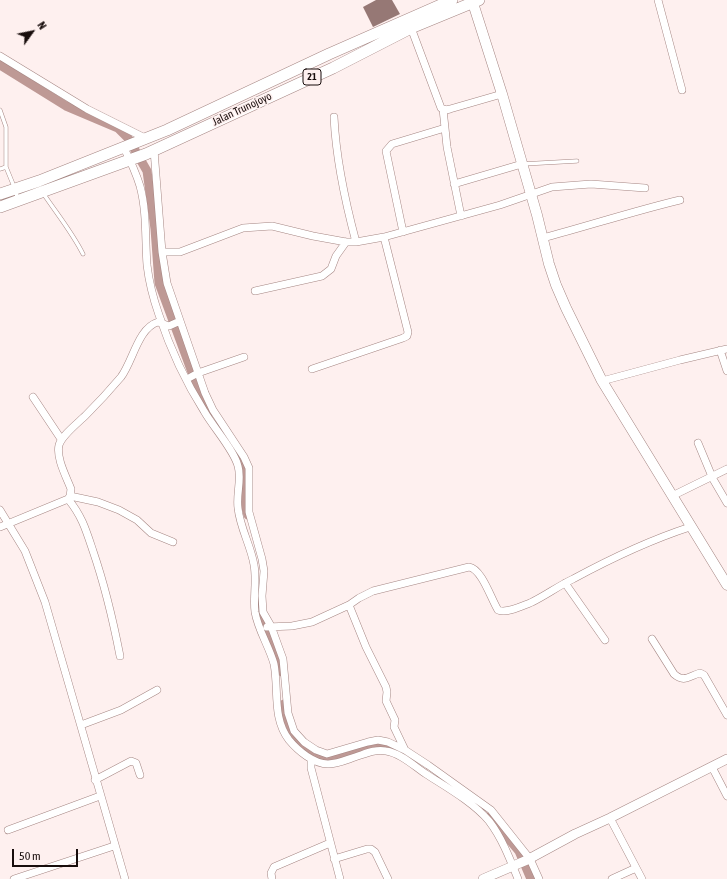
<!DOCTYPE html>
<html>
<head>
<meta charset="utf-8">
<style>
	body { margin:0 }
	#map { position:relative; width:727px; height:879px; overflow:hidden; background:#fef0ef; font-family:"Asap Condensed",sans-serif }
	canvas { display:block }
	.north { position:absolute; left:12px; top:12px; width:40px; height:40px; -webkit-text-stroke:3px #fef0ef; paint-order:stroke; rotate:57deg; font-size:11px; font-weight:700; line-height:16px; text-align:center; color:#180d0c }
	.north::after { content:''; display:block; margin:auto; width:14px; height:18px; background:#180d0c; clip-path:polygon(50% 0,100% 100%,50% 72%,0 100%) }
	.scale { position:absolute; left:12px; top:849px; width:66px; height:18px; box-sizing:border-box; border:2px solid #180d0c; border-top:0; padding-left:5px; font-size:12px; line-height:14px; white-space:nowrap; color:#180d0c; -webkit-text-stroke:3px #fef0ef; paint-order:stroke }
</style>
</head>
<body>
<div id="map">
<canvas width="727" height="879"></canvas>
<div class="north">N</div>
<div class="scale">50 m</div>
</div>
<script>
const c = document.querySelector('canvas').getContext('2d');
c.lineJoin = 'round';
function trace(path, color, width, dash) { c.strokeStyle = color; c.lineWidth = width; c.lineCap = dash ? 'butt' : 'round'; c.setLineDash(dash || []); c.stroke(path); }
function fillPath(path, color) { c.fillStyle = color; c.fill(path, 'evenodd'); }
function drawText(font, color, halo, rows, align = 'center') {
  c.font = font + ' "Asap Condensed",sans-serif'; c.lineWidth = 3; c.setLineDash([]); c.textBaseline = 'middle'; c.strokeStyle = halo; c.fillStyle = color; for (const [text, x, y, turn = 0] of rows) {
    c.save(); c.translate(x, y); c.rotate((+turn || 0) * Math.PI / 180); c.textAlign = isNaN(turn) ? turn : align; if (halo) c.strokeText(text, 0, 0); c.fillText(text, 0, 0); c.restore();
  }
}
const canal = new Path2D(`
	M0,65L66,106L118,128L128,138L147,171L155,229L159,283L200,394L212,412
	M234,448L243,462L246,477L243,496L248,515
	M260,593L259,606L281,664L282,672
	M284,704L286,719L297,740L305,749L313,755L327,759L387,745L396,749
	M488,817L504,833L519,851L531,879`);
const building = new Path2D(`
	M376,0H392L400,14L373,27L363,7Z`);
const service = new Path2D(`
	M0,110L6,127V167L15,189L18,200
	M523,164L577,161
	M0,169L6,167
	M43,193C57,214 72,232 83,254`);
const minor = new Path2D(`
	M658,0L682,90
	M410,25L441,108L446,110L450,109L502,94
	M0,56L87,109L147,139
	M443,109L447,147L461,216
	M334,117C336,159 345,201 356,242
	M124,148C130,160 136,173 140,186C147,212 145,239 147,265C149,282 153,298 159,315C170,348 185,381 204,411C213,427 234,450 238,466C242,479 236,494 238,508C240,528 251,546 254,565C257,581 253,597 255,612C258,630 269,646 274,664C279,690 272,718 289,740C298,751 314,764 328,764C337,764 346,760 355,757C365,754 374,749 386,751C400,753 414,766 426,774C446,787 473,802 489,821C502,838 510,859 518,879
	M154,150L162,252L167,283L205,393L213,410L244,457L249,468V512L262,559L264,571L262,596L263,612L271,626L283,659L288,713L294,731L304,742L316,750L327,754L368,742L378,740L388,742L405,750L428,765L491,810L530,859L539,879
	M454,184L522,164
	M403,232L386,151L392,144L445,128
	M543,238C588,226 634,211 680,200
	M162,252H180L243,228L272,226L313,236L346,242H356L384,237
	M255,291L322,276L331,269L336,256L346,242
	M720,350L727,371
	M312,369L403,338L407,336L408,332L384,237L500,205L552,187L591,184L645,188
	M187,379L198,373L244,357
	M602,381L680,360L727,349
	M33,397L61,439
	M698,443L713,479L727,503
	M70,496L98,502L119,510L137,520L151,533L173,542
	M672,496L727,469
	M68,499C82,516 86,530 93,551C105,586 113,620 120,656
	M0,510L25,551L45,602L125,879
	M0,527L68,499L70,496L71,489C66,476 56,458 59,445C62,435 78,423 86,415C98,403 110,390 121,377C133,361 138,328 158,322L169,326L180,321
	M565,583L605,640
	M349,605L366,647L386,687L387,692L386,701L395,720L394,727L405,750
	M267,627L292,626L312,622L349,605L359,598L373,591L469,567C482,569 491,599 498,610C506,614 522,606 530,603C545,596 558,586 573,579C610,559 650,540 690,527
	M652,639L674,674C684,683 689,676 700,673L704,675L727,715
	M81,725L121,710L157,690
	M311,759V768L340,879
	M712,767L727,796
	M95,780L131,761L136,763L140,775
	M610,818L642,879
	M8,830L100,796
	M334,859L367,849H371L375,852L388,879
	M14,879L114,846
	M272,879L271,873L274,867L330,843
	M612,879L636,868`);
const tertiary = new Path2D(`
	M483,879L527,860L575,834L610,818L727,759`);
const secondary = new Path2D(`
	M472,0L502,94L537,215L549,264L556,285L566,308L602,381L727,585`);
const trunk = new Path2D(`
	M0,194L39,181L167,130L329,54L452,0
	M0,207L146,154L333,68L411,28L479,0`);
const shields = [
	[312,77,18]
];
const shieldNames = [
	["21",312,77]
];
const streetNames = [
	["Jalan Trunojoyo",242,109,-25]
];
trace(canal, '#be9995', 9);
fillPath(building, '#967875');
trace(service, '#a58683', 4.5);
trace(minor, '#a58683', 8);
trace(tertiary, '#a58683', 10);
trace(secondary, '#a58683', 11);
trace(trunk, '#a58683', 12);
trace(service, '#fff', 3.5);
trace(minor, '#fff', 7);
trace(tertiary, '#fff', 9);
trace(secondary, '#fff', 10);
trace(trunk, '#fff', 11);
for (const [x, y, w] of shields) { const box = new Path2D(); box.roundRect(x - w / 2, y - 8, w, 16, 3); c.fillStyle = '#fef0ef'; c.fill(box); trace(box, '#180d0c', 1); }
drawText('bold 10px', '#180d0c', null, shieldNames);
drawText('11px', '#180d0c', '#fef0ef', streetNames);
</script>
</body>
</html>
